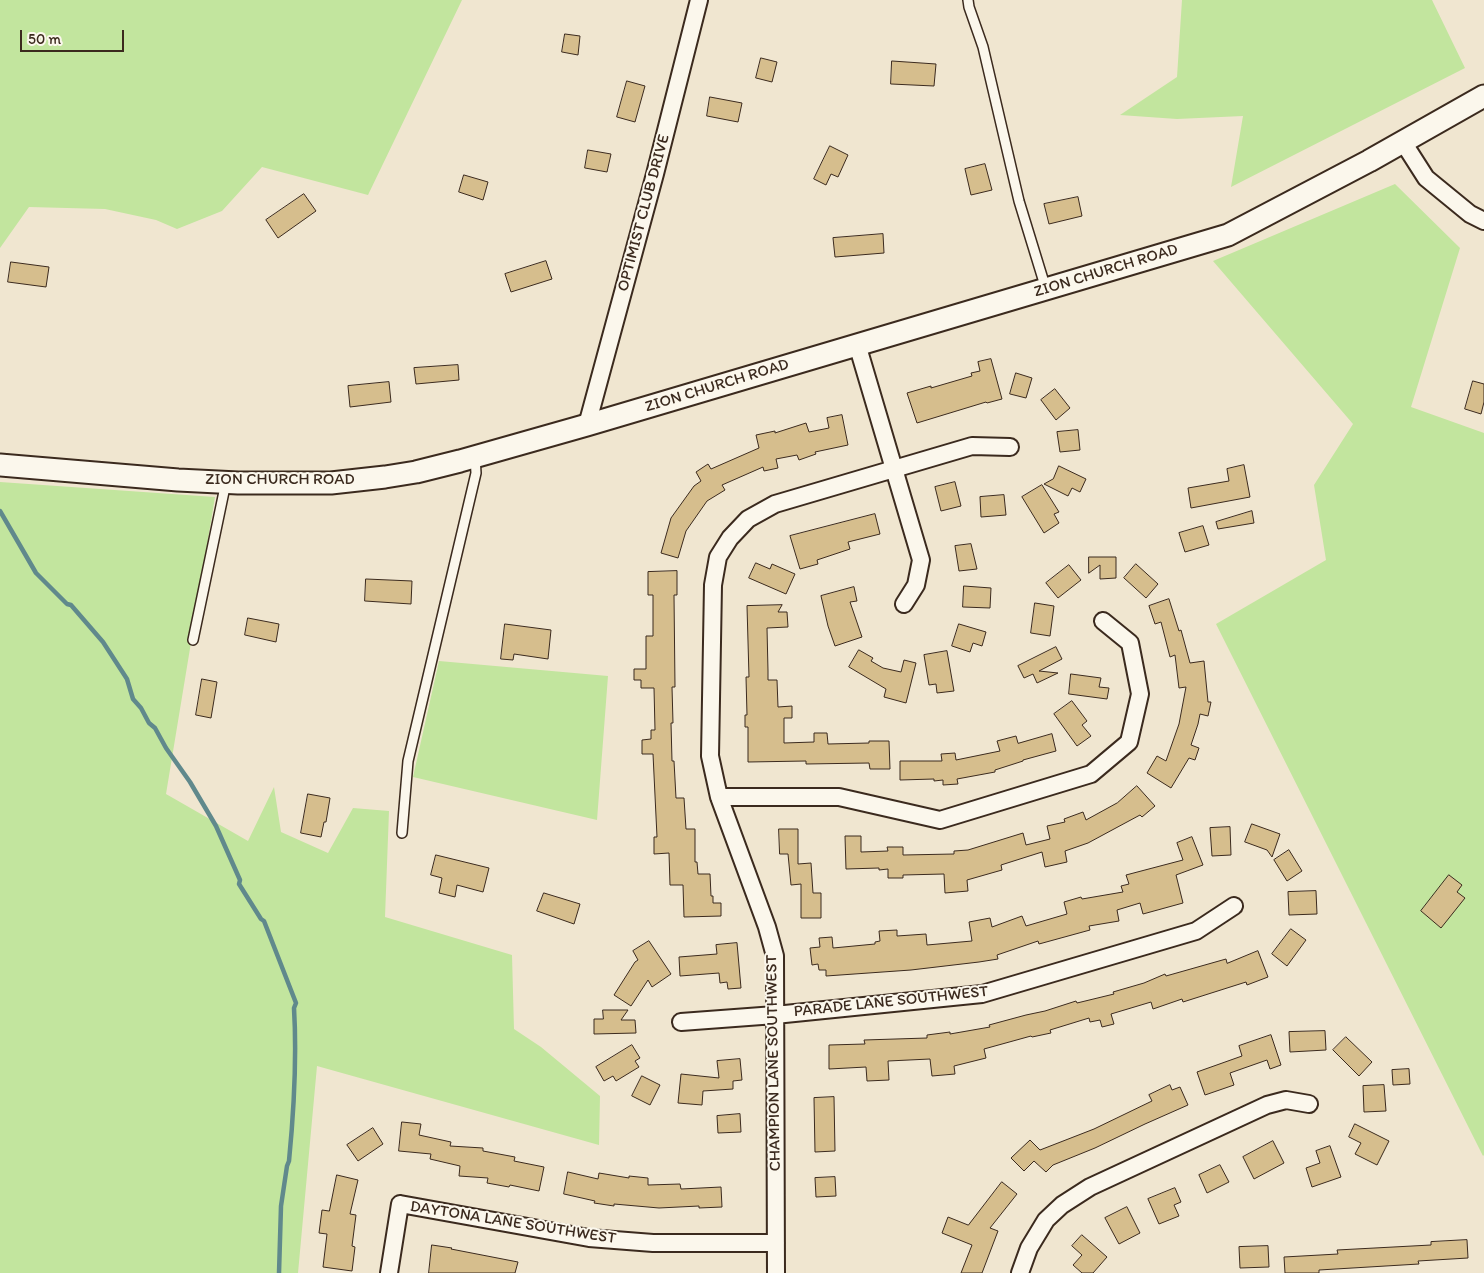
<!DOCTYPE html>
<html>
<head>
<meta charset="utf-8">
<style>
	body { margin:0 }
	#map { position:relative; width:1484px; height:1273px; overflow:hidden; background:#f0e6d0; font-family:Itim,sans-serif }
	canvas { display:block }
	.scale { position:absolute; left:20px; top:30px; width:104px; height:22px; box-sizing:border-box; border:2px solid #3b2a1e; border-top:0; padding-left:6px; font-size:15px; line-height:18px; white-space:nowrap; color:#3b2a1e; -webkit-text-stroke:4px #fbf7ec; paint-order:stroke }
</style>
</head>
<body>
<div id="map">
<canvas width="1484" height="1273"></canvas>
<div class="scale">50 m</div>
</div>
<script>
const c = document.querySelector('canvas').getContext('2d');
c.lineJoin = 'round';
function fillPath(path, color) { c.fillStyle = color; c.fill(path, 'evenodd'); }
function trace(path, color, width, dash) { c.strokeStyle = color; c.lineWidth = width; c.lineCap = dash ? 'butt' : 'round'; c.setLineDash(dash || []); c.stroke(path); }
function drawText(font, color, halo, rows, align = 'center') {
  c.font = font + ' Itim,sans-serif'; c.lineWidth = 4; c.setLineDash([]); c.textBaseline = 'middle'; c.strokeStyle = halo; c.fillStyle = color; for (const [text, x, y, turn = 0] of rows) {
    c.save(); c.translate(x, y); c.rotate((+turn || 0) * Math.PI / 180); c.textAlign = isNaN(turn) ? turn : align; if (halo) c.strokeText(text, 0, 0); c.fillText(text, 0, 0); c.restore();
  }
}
const green = new Path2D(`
	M0,0H462L368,195L262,167L222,211L177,229L156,220L105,209L29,207L0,248Z
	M1182,0H1432L1465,68L1231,187L1243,116L1177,119L1120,115L1177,77Z
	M1395,184L1460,248L1411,407L1484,433V1155L1483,1156L1216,624L1326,560L1314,485L1353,424L1213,261Z
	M0,482L215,497L166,794L248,841L274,787L281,832L328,853L353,808L389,811L385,917L512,955L514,1029L541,1047L600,1096L599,1145L317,1066L298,1273H0Z
	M439,661L608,676L597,820L413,777Z`);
const stream = new Path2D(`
	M0,511L36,573L67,604L71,605L103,642L127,679L133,699L141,708L149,723L155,728L166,748L190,782L216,826L240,880L239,884L261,919L264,921L296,1003L294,1008C297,1059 294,1110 289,1161L287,1166L281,1206L279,1273`);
const building = new Path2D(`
	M565,34L580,36L578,55L562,52Z
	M761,58L777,62L772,82L756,78Z
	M892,61L936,64L934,86L891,84Z
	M627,81L645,86L635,122L617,117Z
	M710,97L742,103L738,122L707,116Z
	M830,146L848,155L838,177L831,174L826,185L814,179Z
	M588,150L611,154L607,172L585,168Z
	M985,164L992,190L971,195L965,169Z
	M464,175L488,182L483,200L459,192Z
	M304,194L316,211L278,238L266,220Z
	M1078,197L1082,216L1049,224L1044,204Z
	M883,234L884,253L835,257L833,238Z
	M546,261L552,279L511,292L505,274Z
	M11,262L49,267L46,287L8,282Z
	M991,359L1002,399L987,403L986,402L917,423L907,393L931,386V388L972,376L971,373L980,371L978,362Z
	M458,365L459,380L416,384L414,368Z
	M1016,373L1032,378L1026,398L1010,394Z
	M1473,381L1484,384V402L1481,414L1465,409Z
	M389,382L391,402L350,407L348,386Z
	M1055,389L1070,408L1056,420L1041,400Z
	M842,415L848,445L815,452L816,454L799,460L797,455L776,459L778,468L764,471L763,467L722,485L725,490L707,501L686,531L678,558L661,553L671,518L694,486L701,481L696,472L708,464L711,469L759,448L756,435L775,431V433L806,423L809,432L829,428L827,418Z
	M1078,430L1080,450L1060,452L1057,432Z
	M1244,465L1250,497L1191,508L1188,488L1229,481L1227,469Z
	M1059,466L1086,479L1080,492L1072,488L1068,496L1044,484L1053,479Z
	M955,482L961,506L941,511L935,487Z
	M1042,485L1059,512L1054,514L1059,523L1044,533L1022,497Z
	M1004,495L1006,515L981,517L980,497Z
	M1252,511L1254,523L1218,529L1216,522Z
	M875,514L880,534L848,542L850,549L817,560L818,564L800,569L790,536Z
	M1203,526L1209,545L1185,552L1179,533Z
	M971,544L977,569L959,571L955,546Z
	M1089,557H1116V578L1100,579V565L1089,573Z
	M756,563L770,569L772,564L795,574L786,594L749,578Z
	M1136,564L1158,584L1146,598L1124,578Z
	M1069,565L1081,580L1058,598L1046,583Z
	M677,571V595H674L675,687H672L673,723H671L672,761H674L676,798H684L686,829H695V862H697L698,874H710L711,896H713V903H721V916L684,917L683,885H670L669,853L654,854V837H657L653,754H642V740L651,739V730H655L654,688H641V680H634V669H646V636H653V595H648V572Z
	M366,579L412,581L411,604L365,601Z
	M964,586L991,588L990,608L963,607Z
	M854,587L857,601L850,602L862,637L835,646L828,626L821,596Z
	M1169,599L1179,631L1181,630L1190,663L1204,661L1208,702H1211L1208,716L1200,714L1198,724L1191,745L1199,748L1195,760L1189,758L1171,788L1147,773L1157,756L1166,761L1179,724L1186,687L1179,688L1175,655L1170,657L1161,622L1155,624L1149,606Z
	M1035,603L1054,606L1050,636L1031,633Z
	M782,605L778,612H787L788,627L767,628L768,671V680H777L778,707L792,706V718H784V743L814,742V733H827L828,744L869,743V741H889L890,769H870L869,763L806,764V761L748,762V727H745V715H747L746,677H749L747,606Z
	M248,618L279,624L276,642L245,635Z
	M505,624L551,630L548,659L514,654L513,660L501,659Z
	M959,624L986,632L982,646L973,643L970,652L952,646Z
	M1056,647L1062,659L1039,671L1058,673L1037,683L1033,674L1024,678L1018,666Z
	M859,650L873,658L871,661L883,668L901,672L904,660L916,663L906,703L884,697L886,689L849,667Z
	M947,651L954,691L937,693L936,684L929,685L924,655Z
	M1071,674L1101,678L1099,687L1109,688L1107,699L1069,694Z
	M202,679L217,682L211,718L196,715Z
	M1072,701L1087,721L1082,725L1091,736L1077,746L1054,714Z
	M1052,734L1056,751L1023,760V761L995,770V772L957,779L958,784L943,785V780L934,781V779L900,780V761H942L941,754L955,753L956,760L1000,751L997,741L1016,736L1018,743Z
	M1137,786L1155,806L1142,817L1140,815L1088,843L1065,851L1067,862L1045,867L1042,852L1001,865L1002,870L967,880L968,891L945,893L944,874L903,875V878H888V869L879,870V868L846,869L845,836H861V852L888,851L887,847H903V855L954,854V851L968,850L1023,833L1026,845L1050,839L1047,826L1065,822L1064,819L1083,812L1086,820L1117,803Z
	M308,794L330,798L326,822H324L321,837L301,833Z
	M1252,824L1280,834L1272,857L1267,850L1245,842Z
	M1230,827L1231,855L1212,856L1210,828Z
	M779,829H798V864L811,863L813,893H821V918H801V884L791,885L788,854H780Z
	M1192,837L1203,865L1176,875L1183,903L1143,914L1140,903L1117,910L1119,921L1089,926L1090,930L1039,944L1038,941L997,955L998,959L979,962L911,970L826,976V970H819L818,964L812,965L810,948L820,947L819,938L832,937L833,948L875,944V942L880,941L879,931L897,930V936L926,934L927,945L972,941L969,922L990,918L992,927L1022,916L1026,926L1067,914L1064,902L1081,897L1082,899L1123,892L1121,886L1129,884L1126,875L1183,860L1177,843Z
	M1289,850L1302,871L1287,881L1274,860Z
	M436,855L489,868L483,892L457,885L455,897L439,893L442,878L431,875Z
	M1449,875L1462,885L1457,892L1465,898L1441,928L1421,911Z
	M1316,891L1317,914L1289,915L1288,892Z
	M544,893L580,904L574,924L537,911Z
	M1291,929L1306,940L1287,966L1272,954Z
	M649,941L671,974L652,987L648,980L631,1006L614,995L635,962L638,960L633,951Z
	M737,943L741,988L728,989L727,982L720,983L719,973L680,976L679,957L717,954L716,945Z
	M1258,951L1268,977L1247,985L1246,982L1183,1002L1182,999L1153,1009L1151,1002L1111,1014L1114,1024L1102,1027L1100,1020L1090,1022L1089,1018L1050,1030L1051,1033L1032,1037L1031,1036L984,1049L986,1058L954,1066L955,1074L932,1076L930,1059L888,1061L889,1080L867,1081L866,1067L829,1069V1045L865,1044L864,1040L927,1038V1035L950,1032V1034L990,1027L989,1025L1026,1015L1045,1011L1076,1001L1077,1003L1114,994L1113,992L1144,983L1165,974L1166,976L1226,959L1227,963Z
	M603,1010H628L621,1020H635L636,1033L594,1034V1019H603Z
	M1325,1031L1326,1050L1290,1052L1289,1032Z
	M1271,1035L1281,1065L1270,1069L1267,1060L1230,1073L1234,1085L1205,1095L1197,1072L1242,1056L1239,1046Z
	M1346,1037L1372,1062L1359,1076L1333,1050Z
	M632,1045L640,1058L635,1061L639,1067L616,1081L613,1076L604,1081L596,1067Z
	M740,1059L742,1080L733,1081V1089L703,1091L702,1105L678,1103L681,1074L719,1078L717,1061Z
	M1409,1069L1410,1084L1393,1085L1392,1070Z
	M642,1076L660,1085L650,1105L632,1096Z
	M1170,1085L1172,1090L1180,1087L1188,1105L1145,1124L1095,1148L1053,1165L1046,1172L1034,1161L1024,1171L1011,1158L1030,1140L1040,1150L1094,1129L1152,1101L1149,1095Z
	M1384,1085L1386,1111L1364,1112L1363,1086Z
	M834,1097L835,1151L815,1152L814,1098Z
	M740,1114L741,1132L718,1133L717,1116Z
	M402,1122L421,1124L419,1135L451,1142L450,1146L483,1148V1151L515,1157L514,1161L544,1167L539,1191L510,1185L509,1187L487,1183L488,1178L459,1176L460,1166L430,1159L431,1154L399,1151Z
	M1355,1124L1389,1141L1377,1165L1355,1154L1361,1143L1349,1137Z
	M373,1128L383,1144L358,1161L347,1145Z
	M1273,1141L1284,1163L1254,1179L1243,1157Z
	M1330,1146L1341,1177L1312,1187L1306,1168L1320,1163L1316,1151Z
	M1220,1165L1229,1182L1207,1193L1199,1175Z
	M568,1172L598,1179L599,1173L629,1178V1176L648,1178V1185L680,1184L681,1189L721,1187L722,1207L699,1208V1206L659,1208L614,1204V1206L594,1203L595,1201L564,1194Z
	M337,1175L358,1180L350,1214L356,1215L352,1246L355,1247L352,1271L323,1267L327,1234L319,1233L322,1210L329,1211Z
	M835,1177L836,1196L816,1197L815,1178Z
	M1002,1182L1017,1194L990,1228L998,1231L982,1273H961L972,1245L942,1233L948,1217L968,1225Z
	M1175,1188L1181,1202L1174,1205L1179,1216L1159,1224L1148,1199Z
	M1127,1207L1140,1233L1119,1244L1105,1218Z
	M1082,1235L1107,1257L1093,1273H1082L1073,1265L1082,1255L1072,1246Z
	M1467,1240L1468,1258L1418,1261L1419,1264L1319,1270V1273H1285L1284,1257L1338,1254L1337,1250L1431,1245V1242Z
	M432,1245L452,1248L451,1249L518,1262L515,1273H429Z
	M1268,1246L1269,1267L1240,1268L1239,1247Z`);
const service = new Path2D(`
	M968,0L969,7L983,47L1019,201L1046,289
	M193,640L226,482
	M402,833L408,761L476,473L475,457`);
const minor = new Path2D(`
	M1403,142L1426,178L1470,214L1484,221
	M857,344L921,560L916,585L904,604
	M587,425L655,174L699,0
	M719,797H839L940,820L1091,774L1129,742L1140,694L1130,643L1103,621
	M681,1022L775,1015L982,994L1196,931L1234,906
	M389,1273L400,1204L589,1238L653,1243H776
	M776,1273L775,956L767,927L719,797L710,756L713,585L718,557L730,538L748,519L775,504L972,446L1010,447
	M1020,1273L1029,1248L1046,1220L1062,1205L1090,1187L1267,1105L1286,1100L1309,1104`);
const tertiary = new Path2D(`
	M0,465L178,480L238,483H331L385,477L416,472L460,461L587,425L1228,235L1369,161L1484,96`);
const streetNames = [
	["OPTIMIST CLUB DRIVE",644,213,-75],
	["ZION CHURCH ROAD",1106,271,-17],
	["ZION CHURCH ROAD",717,386,-17],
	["ZION CHURCH ROAD",280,480],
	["PARADE LANE SOUTHWEST",891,1002,-6],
	["CHAMPION LANE SOUTHWEST",774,1063,-91],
	["DAYTONA LANE SOUTHWEST",513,1223,9]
];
fillPath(green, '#c2e59e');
trace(stream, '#60898c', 4.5);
fillPath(building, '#d6be8d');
trace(building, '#3b2a1e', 1);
trace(service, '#3b2a1e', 12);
trace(minor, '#3b2a1e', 20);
trace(tertiary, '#3b2a1e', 25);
trace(service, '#fbf7ec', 9);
trace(minor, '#fbf7ec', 16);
trace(tertiary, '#fbf7ec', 21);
drawText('16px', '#3b2a1e', '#fbf7ec', streetNames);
</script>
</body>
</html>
